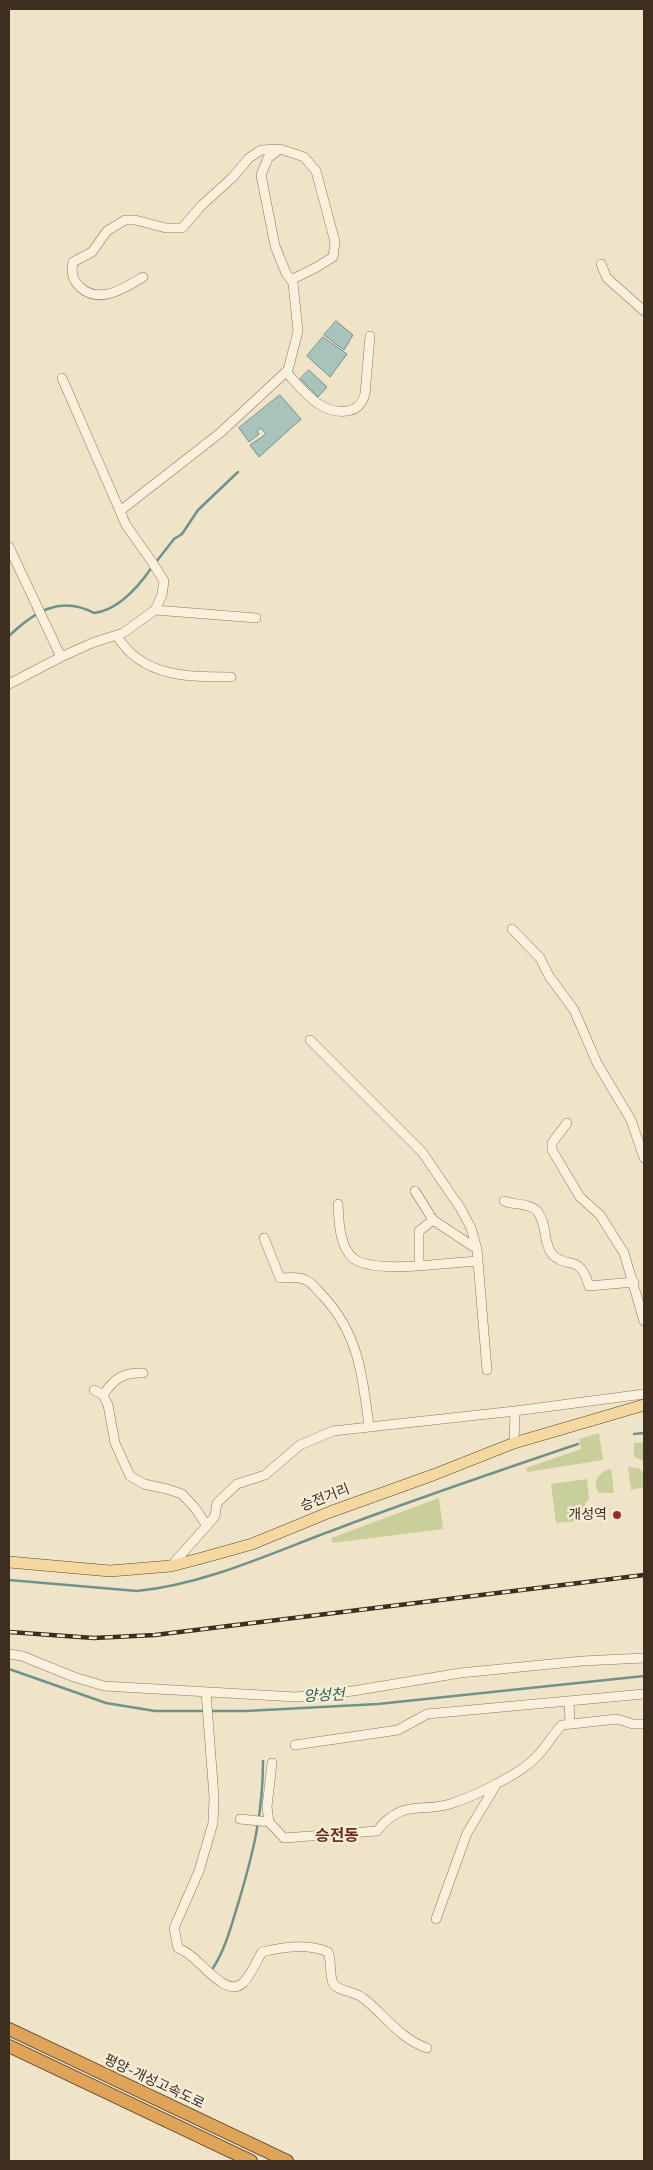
<!DOCTYPE html>
<html>
<head>
<meta charset="utf-8">
<style>
	body { margin:0 }
	#map { position:relative; width:653px; height:2170px; overflow:hidden; background:#f0e4c8; font-family:"PT Serif",serif }
	canvas { display:block }
	.frame { position:absolute; inset:0; border:10px solid #3d2e20; pointer-events:none }
</style>
</head>
<body>
<div id="map">
<canvas width="653" height="2170"></canvas>
<div class="frame"></div>
</div>
<script>
const c = document.querySelector('canvas').getContext('2d');
c.lineJoin = 'round';
function fillPath(path, color) { c.fillStyle = color; c.fill(path, 'evenodd'); }
function trace(path, color, width, dash) { c.strokeStyle = color; c.lineWidth = width; c.lineCap = dash ? 'butt' : 'round'; c.setLineDash(dash || []); c.stroke(path); }
function drawText(font, color, halo, rows, align = 'center') {
  c.font = font + ' "PT Serif","Noto Sans KR",serif'; c.lineWidth = 4.5; c.setLineDash([]); c.textBaseline = 'middle'; c.strokeStyle = halo; c.fillStyle = color; for (const [text, x, y, turn = 0] of rows) {
    c.save(); c.translate(x, y); c.rotate((+turn || 0) * Math.PI / 180); c.textAlign = isNaN(turn) ? turn : align; if (halo) c.strokeText(text, 0, 0); c.fillText(text, 0, 0); c.restore();
  }
}
const green = new Path2D(`
	M599,1433L603,1460L527,1472L526,1468L581,1449L579,1439Z
	M644,1442V1461L634,1457V1443Z
	M628,1467L639,1468L644,1474V1487L631,1490Z
	M611,1469L614,1493H599L596,1488C595,1477 601,1471 611,1469Z
	M587,1479L589,1499L585,1504L587,1520L556,1523L551,1484Z
	M439,1498L443,1529L333,1543L331,1538Z`);
const water = new Path2D(`
	M336,321L353,335L344,350L324,335Z
	M323,337L347,354L330,377L307,356Z
	M309,370L327,387L318,397L300,379Z
	M280,395L301,419L259,457L250,445L266,434L261,428L257,431L259,434L249,442L239,428Z`);
const stream = new Path2D(`
	M156,562L174,539L182,534L198,510L238,472
	M9,636C34,612 60,595 94,613C119,610 139,586 152,567
	M634,1434L644,1433
	M9,1580L137,1591C207,1584 273,1552 339,1528C418,1498 498,1471 578,1444
	M9,1669L106,1703L155,1711H246L378,1704L644,1676
	M213,1968C226,1948 231,1926 238,1904C253,1854 263,1814 263,1761`);
const minor = new Path2D(`
	M601,264L607,278L644,311
	M143,277C125,288 99,305 80,287C72,280 71,272 73,262L92,252L107,231L125,220H135L166,228H182L202,205L232,178L249,158L261,150L280,149L304,157L316,171L335,242L333,257L317,267L291,280
	M286,372C302,389 320,415 347,411C357,410 362,404 365,394L370,336
	M120,511L220,433L288,370L298,331L293,283L286,273L275,246L261,175L268,158L280,149
	M9,547L61,657
	M155,610L256,618
	M117,636C142,677 187,677 231,677
	M9,684L61,657L92,643L123,633L155,610L162,595L164,581L152,562L126,525L62,378
	M512,929L540,958L549,976L574,1010L597,1063L631,1120L644,1158
	M310,1040L422,1152L461,1209L471,1228L477,1249L487,1370
	M567,1123L552,1143V1150L580,1197L600,1215L624,1253L644,1321
	M415,1191L433,1220L477,1249
	M504,1201C514,1205 530,1203 537,1211C548,1224 542,1243 553,1255C568,1270 579,1252 589,1286L634,1282
	M338,1204C339,1221 339,1246 353,1258C373,1275 451,1262 478,1261
	M264,1238L280,1278C287,1278 295,1276 303,1279C311,1281 317,1290 323,1296C359,1334 363,1378 369,1427
	M419,1265V1231L433,1220
	M94,1390L103,1395L108,1405L115,1443L130,1476L144,1484L167,1489L182,1494L195,1508L207,1526
	M103,1395C114,1379 123,1372 143,1373
	M514,1443L515,1411
	M171,1566L211,1521L215,1516L217,1503L237,1484L265,1475L300,1445L333,1431L515,1411L644,1394
	M9,1654L22,1656L74,1677L104,1686L296,1697L353,1691L460,1673L582,1661L644,1658
	M206,1692L214,1797L213,1823L199,1871L174,1928L178,1948C182,1950 187,1952 191,1956C203,1964 227,1998 243,1983C251,1975 256,1962 262,1952C283,1947 308,1943 328,1952C332,1962 329,1973 333,1983C336,1991 355,1991 363,1998C385,2015 400,2039 427,2048
	M569,1701L570,1723
	M295,1745L398,1730L427,1714L644,1694
	M272,1763L267,1807L269,1822L284,1838L377,1831C402,1799 419,1813 450,1804C465,1799 482,1792 496,1784C512,1776 529,1766 540,1753C548,1744 553,1734 562,1725L617,1719L633,1724H644
	M240,1819L269,1822
	M436,1919L467,1833L496,1785`);
const major = new Path2D(`
	M9,1562L110,1571L171,1566L202,1558L252,1544L330,1512L433,1475L514,1443L644,1405`);
const highway = new Path2D(`
	M9,2029L287,2161
	M9,2046L251,2161`);
const rail = new Path2D(`
	M9,1632L94,1638L155,1635L644,1575`);
const markers = [
	[617,1515,5,"#9e2a2b"]
];
const streetNames = [
	["승전거리",325,1498,-21],
	["평양-개성고속도로",154,2082,25]
];
const poiNames = [
	["개성역",607,1515]
];
const waterNames = [
	["양성천",324,1696,-3]
];
const quarterNames = [
	["승전동",337,1836]
];
fillPath(green, '#c9cf9b');
fillPath(water, '#a9c4bc');
trace(water, '#6f938a', 1);
trace(stream, '#6f938a', 2.5);
trace(minor, '#8d765c', 10);
trace(major, '#5b4430', 12);
trace(highway, '#5b4430', 14);
trace(minor, '#faf1dc', 9);
trace(major, '#f3d9a0', 11);
trace(highway, '#e0a458', 12);
trace(rail, '#3d2e20', 4.5);
trace(rail, '#f7eed8', 2.5, [8]);
for (const [x, y, r, color] of markers) { const dot = new Path2D(); dot.arc(x, y, r, 0, 2 * Math.PI); c.fillStyle = color; c.fill(dot); trace(dot, '#f7eed8', 2); }
drawText('14px', '#3d2e20', '#f7eed8', streetNames);
drawText('14px', '#3d2e20', '#f7eed8', poiNames, 'right');
drawText('italic 15px', '#2f5d5a', '#f7eed8', waterNames);
drawText('bold 16px', '#6b2e1e', '#f7eed8', quarterNames);
</script>
</body>
</html>
